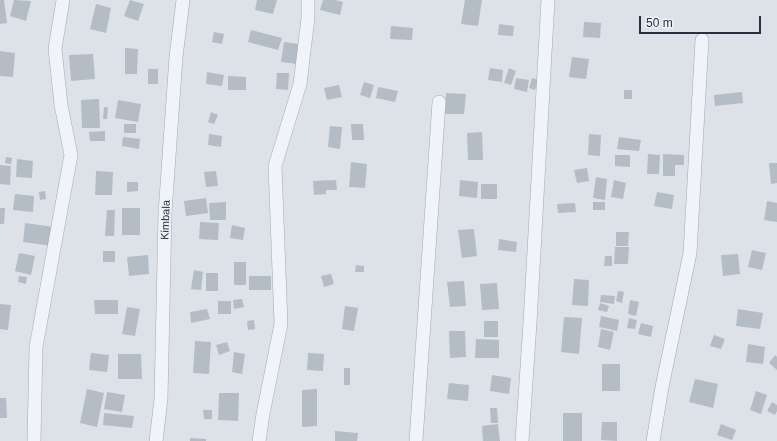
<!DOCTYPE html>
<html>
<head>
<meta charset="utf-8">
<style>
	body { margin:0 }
	#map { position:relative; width:777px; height:441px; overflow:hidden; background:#dde2e9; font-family:Arial,sans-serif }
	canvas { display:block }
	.scale { position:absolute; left:639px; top:16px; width:122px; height:18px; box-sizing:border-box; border:2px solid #253141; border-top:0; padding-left:5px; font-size:12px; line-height:14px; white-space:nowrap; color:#253141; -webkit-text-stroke:3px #edf1f6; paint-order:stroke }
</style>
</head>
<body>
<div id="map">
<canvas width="777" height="441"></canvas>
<div class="scale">50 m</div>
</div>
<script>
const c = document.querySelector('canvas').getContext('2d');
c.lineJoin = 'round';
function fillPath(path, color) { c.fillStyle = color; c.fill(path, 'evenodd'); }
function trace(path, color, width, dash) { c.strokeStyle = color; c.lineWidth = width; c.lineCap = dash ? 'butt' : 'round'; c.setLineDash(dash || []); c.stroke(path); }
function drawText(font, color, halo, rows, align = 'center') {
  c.font = font + ' Arial,sans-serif'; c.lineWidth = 3.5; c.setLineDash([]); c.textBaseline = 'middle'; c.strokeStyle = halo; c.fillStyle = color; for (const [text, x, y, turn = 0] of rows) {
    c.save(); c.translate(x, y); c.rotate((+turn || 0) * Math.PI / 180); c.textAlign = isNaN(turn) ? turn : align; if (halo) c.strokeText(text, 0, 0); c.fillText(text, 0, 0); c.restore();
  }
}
const building = new Path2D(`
	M0,0H4L7,23L0,24Z
	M14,0L31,1L26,21L10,16Z
	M130,0L144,4L138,21L124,16Z
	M257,0H277L273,14L255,10Z
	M323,0H335L343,2L340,15L320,10Z
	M465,0H482L478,26L461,24Z
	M96,4L111,8L106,33L90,29Z
	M584,22L601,23L600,38L583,37Z
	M499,24L514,26L513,36L498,35Z
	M391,26L413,28L412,40L390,39Z
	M251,30L282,38L278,50L248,42Z
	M214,32L224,34L222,44L212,42Z
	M284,42L299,44L297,64L281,62Z
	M125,48L138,49L137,74H125Z
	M0,51L15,53L13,77L0,76Z
	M93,54L95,79L71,81L69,55Z
	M572,57L589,59L586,79L569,77Z
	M490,68L503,70L502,82L488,80Z
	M509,68L516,71L511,85L504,83Z
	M148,69H158V84H148Z
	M207,72L224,75L222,86L206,84Z
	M277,73H289L288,90L276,89Z
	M228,76L246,77V90H228Z
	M516,78L529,80L527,92L514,89Z
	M532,78L539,80L535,90L529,88Z
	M364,82L374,85L370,98L360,95Z
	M339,85L342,97L327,100L324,88Z
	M378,87L398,91L395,102L376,98Z
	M624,90H632V99H624Z
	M742,92L743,103L715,106L714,95Z
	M446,93L466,94L464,114H445Z
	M99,99L100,128H82L81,100Z
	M118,100L141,104L138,122L115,118Z
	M104,107H108L107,119H103Z
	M211,112L218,115L214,124L208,122Z
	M124,124H136V133H124Z
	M351,124H363L364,140H352Z
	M330,126L342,127L340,149L328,147Z
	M105,131V141H90L89,132Z
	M482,132L483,160H468L467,133Z
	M209,134L222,136L221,147L208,145Z
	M589,134L601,135L600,156L588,155Z
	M123,137L140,139L139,149L122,146Z
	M619,137L641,140L639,151L617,149Z
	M648,154L660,155L659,174H647Z
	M663,154L684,155V165H675V176H663Z
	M615,155H630V167L615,166Z
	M6,157L12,158L11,164L5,163Z
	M17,159L33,161L32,178L16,177Z
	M351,162L367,164L365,188L349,187Z
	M769,163H777V183L771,184Z
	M0,165L11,166L10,185L0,184Z
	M587,168L589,181L577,183L574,170Z
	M96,171L113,172L112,195H95Z
	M216,171L218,186L206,187L204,172Z
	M596,177L607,179L605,200L593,198Z
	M336,180L337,190H326V194L314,195L313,181Z
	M460,180L478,182L477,198L459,196Z
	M614,180L626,183L623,199L611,197Z
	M127,182H138V191L127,192Z
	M481,184H497V199H481Z
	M45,191L46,199L40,200L39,192Z
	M657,192L674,195L672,209L654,206Z
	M15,194L34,196L33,212L13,210Z
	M206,198L208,213L186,216L184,201Z
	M767,201L777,203V222L764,220Z
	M226,202V220H210L209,203Z
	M593,202H605V210H593Z
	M575,203L576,212L558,213L557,204Z
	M0,208H5L4,224H0Z
	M122,208H140V235H122Z
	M107,210H115L114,236H105Z
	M200,222L219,223L218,240L199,239Z
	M25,223L54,227L52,246L23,242Z
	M232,225L245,228L243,240L230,238Z
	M474,229L477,256L462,258L458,230Z
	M616,232H629L628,246H616Z
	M499,239L517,242L516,252L498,250Z
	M615,247H629L628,264H614Z
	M752,250L766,253L762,270L748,267Z
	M103,251H115V262H103Z
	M19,253L35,256L31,275L15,271Z
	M738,254L740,274L723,276L721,255Z
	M148,255L149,274L129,276L127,257Z
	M605,256H612V266H604Z
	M234,262H246V285H234Z
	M356,265L364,266V272H355Z
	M194,270L203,272L201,290L191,289Z
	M206,273H218V291H206Z
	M331,274L334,284L324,287L321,276Z
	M19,276L27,277L26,284L18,282Z
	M249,276H271V290H249Z
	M574,279L589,280L588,306L572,305Z
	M464,281L466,306L450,307L447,282Z
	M497,283L499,309L482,310L480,284Z
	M618,291L624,292L622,303L616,301Z
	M601,295L615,296L614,304L600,302Z
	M242,299L244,307L234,309L233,300Z
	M94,300H118V314H95Z
	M630,300L639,302L636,316L628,314Z
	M218,301H231V314H218Z
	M600,303L609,306L607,312L598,310Z
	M0,304L11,305L8,330L0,329Z
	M345,306L358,308L354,331L342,329Z
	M127,307L140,309L135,336L122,334Z
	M207,309L210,319L191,323L190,312Z
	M738,309L763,313L760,329L736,326Z
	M601,316L619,320L617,331L599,327Z
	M564,317L582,318L579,354L561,352Z
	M629,318L637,320L635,329L627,328Z
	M254,320L255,329L248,330L247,321Z
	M484,321H498V337H484Z
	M641,323L653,326L651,337L638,334Z
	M601,329L614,332L610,350L598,347Z
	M449,331H465L466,357L450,358Z
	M714,335L725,339L721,349L710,346Z
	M476,339L499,340V358H475Z
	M195,341L211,342L209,374L193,373Z
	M227,342L230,351L219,355L216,345Z
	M748,344L765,347L763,364L746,362Z
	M234,352L245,354L242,374L232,372Z
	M91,353L109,355L107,372L89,370Z
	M308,353L324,354L323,371L307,370Z
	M118,354H141L142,379H118Z
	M775,355L777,357V370L769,363Z
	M602,364H620V391H602Z
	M344,368H350V385H344Z
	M492,375L511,378L509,394L490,391Z
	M695,379L718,384L713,408L689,402Z
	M449,383L469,385L468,401L447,399Z
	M87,389L104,393L97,427L80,423Z
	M317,389V426L302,427V390Z
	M756,391L767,395L761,414L750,410Z
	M107,392L125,395L122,412L104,409Z
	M219,393H239L238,421L218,420Z
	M0,398H6L7,418H0Z
	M772,402L777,405V411L775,415L767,411Z
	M490,408H497L498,423H491Z
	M203,410H212V419H204Z
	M104,413L134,416L132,428L103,425Z
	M563,413H582V441H563Z
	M602,422H617V441L601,440Z
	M498,424L500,441H483L482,426Z
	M721,424L736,430L732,440L717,435Z
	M335,431L358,433L357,441H335Z
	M190,438L206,439V441H190Z`);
const street = new Path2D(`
	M34,441L36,347L71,155L61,105L55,49L63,0
	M156,441L161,399L165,213L176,57L183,0
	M259,441L263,414L281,324L275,166L300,84L308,18V0
	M416,441L439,102
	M522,441L530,323L548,0
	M653,441L662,387L690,253L702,40`);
const streetNames = [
	["Kimbala",166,220,-88]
];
fillPath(building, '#b4bcc6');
trace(street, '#a2a9b3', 14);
trace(street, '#f0f3f7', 13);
drawText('11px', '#253141', '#edf1f6', streetNames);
</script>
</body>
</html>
